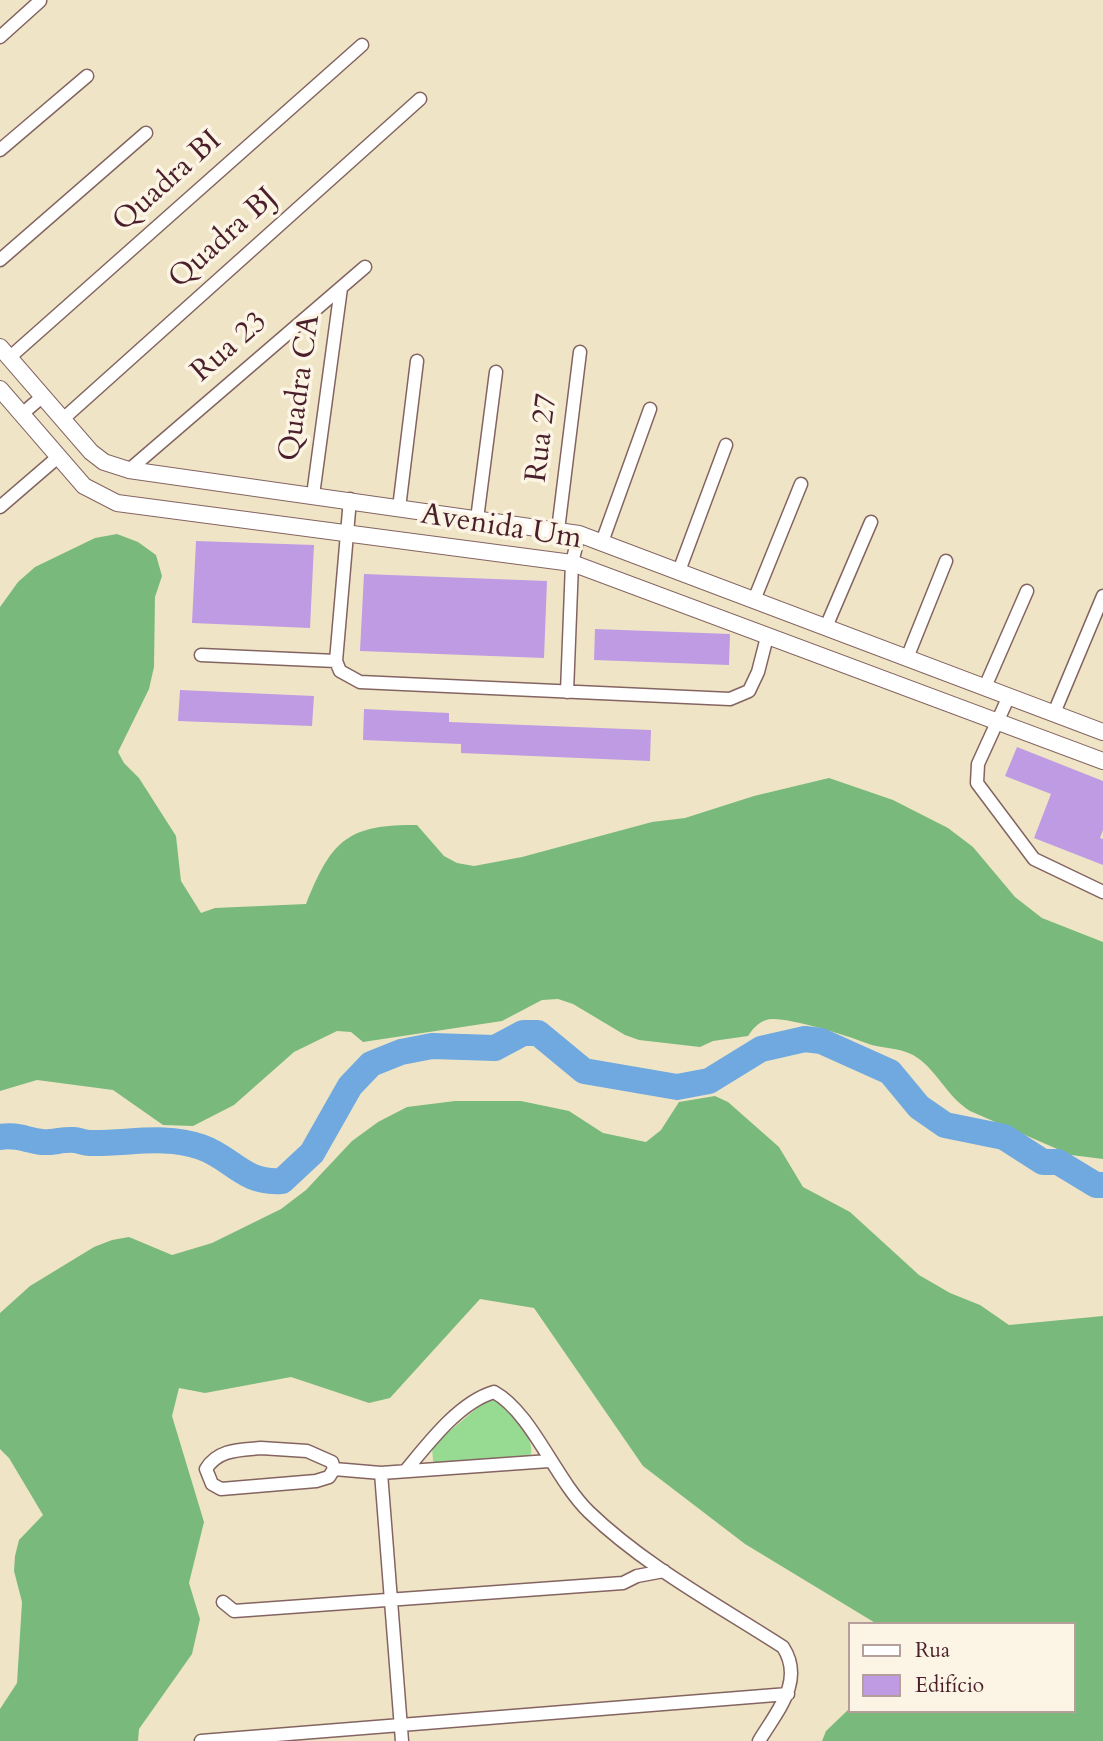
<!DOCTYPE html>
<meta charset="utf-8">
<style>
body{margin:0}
#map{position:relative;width:1103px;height:1741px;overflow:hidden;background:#efe5c6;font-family:Cardo,serif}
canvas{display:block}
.legend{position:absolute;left:848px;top:1622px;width:228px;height:91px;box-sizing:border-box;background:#fcf5e5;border:2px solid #b59f9b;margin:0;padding:9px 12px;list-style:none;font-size:21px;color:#4a1f2b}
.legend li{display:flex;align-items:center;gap:14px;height:35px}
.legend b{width:35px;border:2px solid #b59f9b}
</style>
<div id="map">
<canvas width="1103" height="1741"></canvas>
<ul class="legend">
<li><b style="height:9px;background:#fff"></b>Rua</li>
<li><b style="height:19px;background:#be9be3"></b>Edifício</li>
</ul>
</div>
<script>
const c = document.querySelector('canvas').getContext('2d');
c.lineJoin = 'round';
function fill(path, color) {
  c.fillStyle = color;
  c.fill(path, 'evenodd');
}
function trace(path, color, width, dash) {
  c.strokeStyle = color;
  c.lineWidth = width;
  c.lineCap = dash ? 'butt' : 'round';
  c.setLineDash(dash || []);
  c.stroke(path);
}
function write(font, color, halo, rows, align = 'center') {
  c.font = font + ' Cardo,serif';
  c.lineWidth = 7;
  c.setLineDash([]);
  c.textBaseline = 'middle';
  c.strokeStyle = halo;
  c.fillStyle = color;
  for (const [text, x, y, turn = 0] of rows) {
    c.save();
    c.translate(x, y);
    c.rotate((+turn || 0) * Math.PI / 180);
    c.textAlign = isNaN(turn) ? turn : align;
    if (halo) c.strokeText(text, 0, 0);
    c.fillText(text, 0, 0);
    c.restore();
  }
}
const green = new Path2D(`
 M489 1398C506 1400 535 1437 531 1454L526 1458 436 1464 433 1461 432 1446Z`);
const forest = new Path2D(`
 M117 534 138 542 156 555 162 576 155 597 154 667 149 689 118 752 124 763 139 778 176 836 181 881 201 913 215 908 306 904C331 842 346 824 417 825L444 856 457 863 474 866 522 857 652 822 685 818 754 796 829 778 893 800 948 828 973 847 1015 897 1042 918 1103 942V1159L1071 1155 970 1111C946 1096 937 1069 913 1055 898 1047 881 1049 866 1043 846 1035 794 1019 773 1019 761 1019 754 1027 748 1036L713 1041 700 1047 639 1040 625 1035 573 1004 558 999 542 1000 502 1021 363 1042 351 1032 337 1031 294 1052 234 1105 193 1126 163 1125 113 1090 37 1080 0 1091V607L18 582 35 567 95 538Z
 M715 1096 728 1102 779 1147 803 1187 850 1212 919 1275 950 1293 980 1305 1009 1325 1103 1316V1741H822L826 1731 849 1709 1073 1711V1624H877L745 1544 643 1466 534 1308 480 1299 390 1398 369 1403 291 1377 205 1393 179 1388 172 1416 204 1522 189 1583 200 1619 192 1654 139 1729 138 1741H0V1709L17 1683 22 1602 14 1571 15 1556 19 1540 43 1515 9 1458 0 1449V1313L30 1286 94 1247 112 1240 129 1237 172 1255 212 1243 281 1209 306 1190 352 1141 378 1122 407 1107 455 1101H521L569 1111 603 1133 646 1142 661 1130 679 1102Z`);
const river = new Path2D(`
 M0 1137C16 1134 26 1140 42 1142 52 1143 63 1139 74 1140 79 1140 84 1143 90 1143 127 1144 164 1134 201 1147 233 1158 243 1184 282 1181L312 1153 350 1086 371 1064 401 1052 432 1046 495 1048 523 1033H538L584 1071 677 1087 709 1081 761 1049 805 1039 821 1041 890 1072 919 1107 945 1125 1004 1137 1043 1162H1058L1096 1185H1103`);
const building = new Path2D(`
 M196 541 314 545 310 628 192 623Z
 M364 574 547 581 544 658 360 651Z
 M595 629 730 634 729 665 594 660Z
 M180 690 314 696 312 726 178 721Z
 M364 709 449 713V722L651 730 650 761 461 753V744L363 740Z
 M1017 747 1103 781V830L1100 838 1103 839V865L1034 838 1051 794 1005 776Z`);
const minor = new Path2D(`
 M0 37 40 1
 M0 150 87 76
 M0 260 146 133
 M9 358 362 45
 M22 414 43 396
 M63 419 420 99
 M129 470 365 267
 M313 495 341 288
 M350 499 336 661 340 671 360 682 730 699 749 691 758 672 767 637
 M0 507 58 457
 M399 508 417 361
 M477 519 496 372
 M558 530 580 352
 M602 542 650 409
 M679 571 726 445
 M754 600 801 484
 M826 627 871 522
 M201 655 336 661
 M907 658 946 561
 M985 687 1027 591
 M567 692 572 563 579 534
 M1009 696 978 764 977 783 1034 859 1103 892
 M1054 713 1103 596
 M261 1448 307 1451 332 1462 334 1469 329 1477 316 1481 221 1489 212 1484 206 1469C218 1449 240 1450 261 1448Z
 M334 1469 381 1473 549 1461
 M407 1469C430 1441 460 1402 494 1392 532 1413 555 1479 589 1512 645 1566 718 1605 783 1647 805 1681 777 1711 759 1741
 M381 1473 402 1741
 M223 1602 234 1611 623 1583 637 1576 664 1571
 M201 1741 788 1694`);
const tertiary = new Path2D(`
 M0 347 91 452 104 462 129 470 579 534 1103 732
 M0 389 84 486 117 503 572 563 1103 761`);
const streetNames = [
 ["Quadra BI",168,182,-42],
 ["Quadra BJ",224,239,-42],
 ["Rua 23",230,348,-41],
 ["Quadra CA",301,388,-82],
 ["Rua 27",543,438,-83],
 ["Avenida Um",501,528,9]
];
fill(green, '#97da92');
fill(forest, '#79ba7c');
trace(river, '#6fa9df', 26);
fill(building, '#be9be3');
trace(minor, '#846461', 15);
trace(tertiary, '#846461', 18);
trace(minor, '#fff', 12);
trace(tertiary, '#fff', 16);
write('30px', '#4a1f2b', '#fcf5e5', streetNames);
</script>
